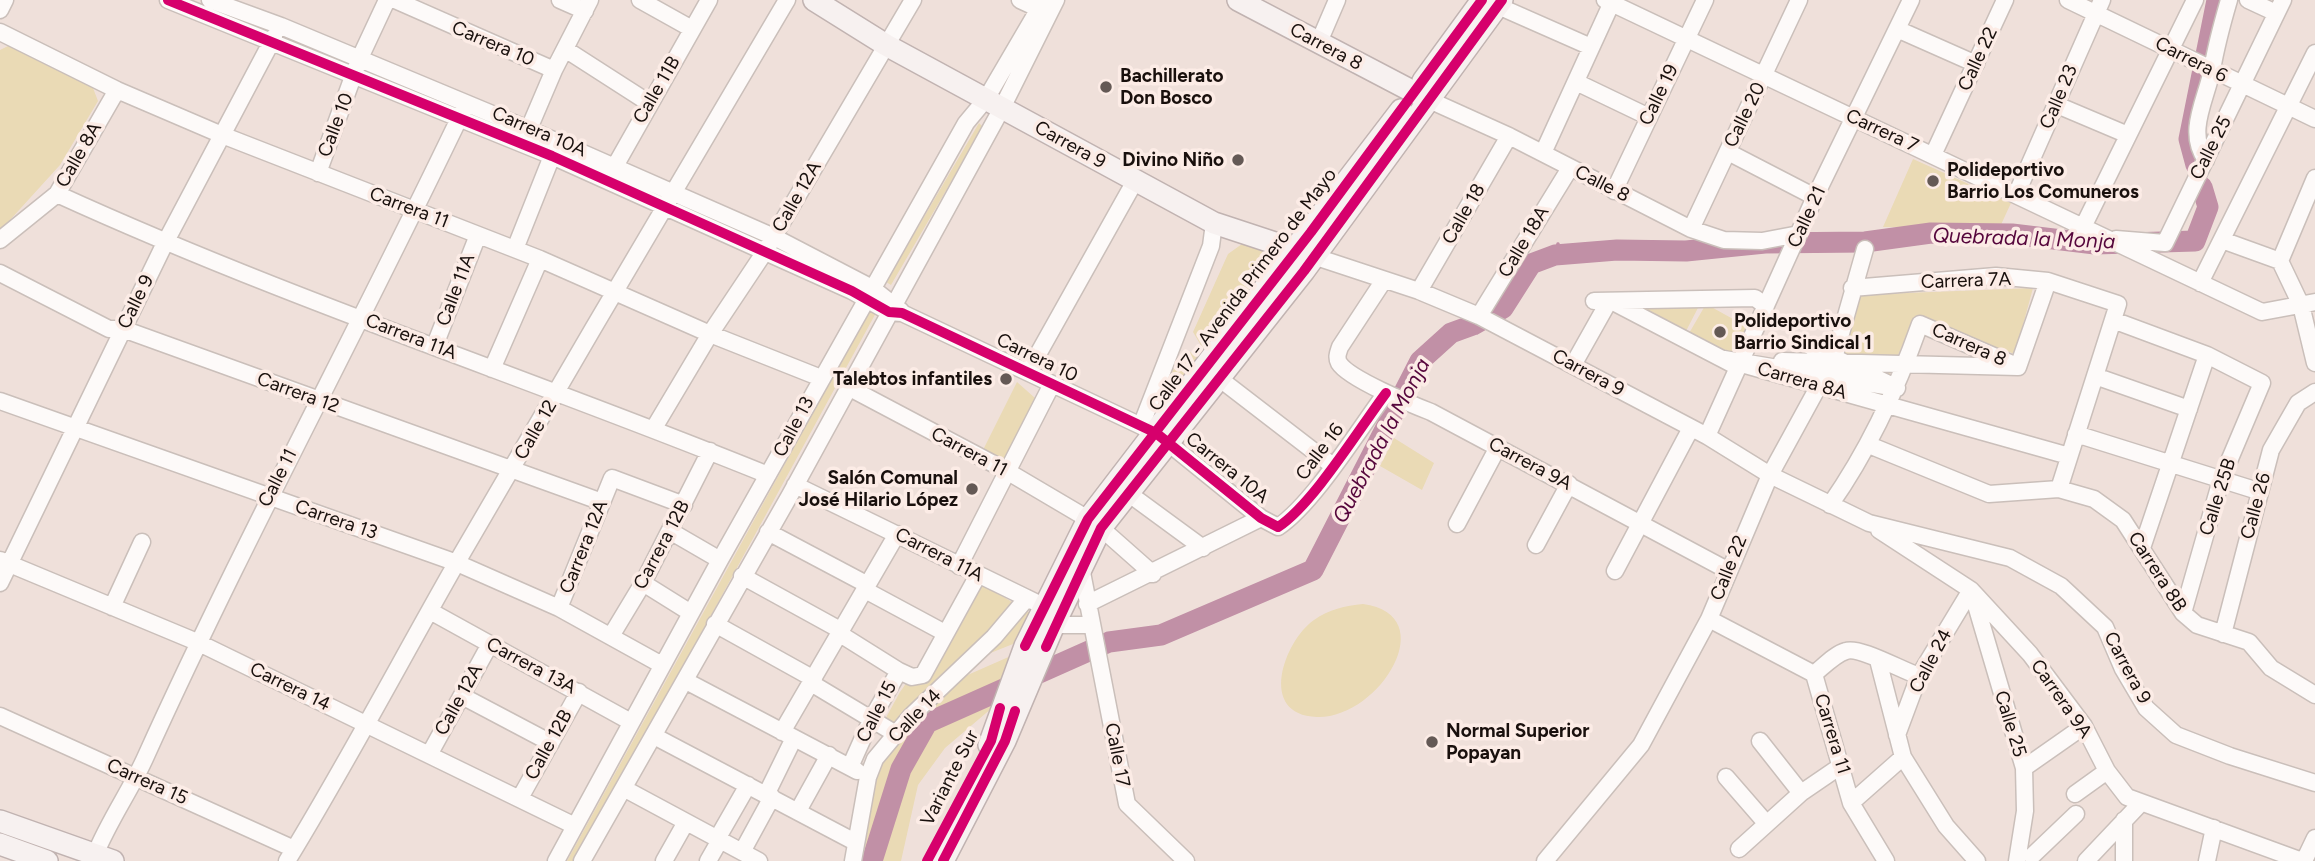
<!DOCTYPE html>
<meta charset="utf-8">
<style>
body{margin:0}
canvas{display:block;background:#efe0da}
</style>
<canvas width="2315" height="861"></canvas>
<script>
const c = document.querySelector('canvas').getContext('2d');
c.lineJoin = 'round';
function fill(path, color) {
  c.fillStyle = color;
  c.fill(path, 'evenodd');
}
function trace(path, color, width, dash) {
  c.strokeStyle = color;
  c.lineWidth = width;
  c.lineCap = dash ? 'butt' : 'round';
  c.setLineDash(dash || []);
  c.stroke(path);
}
function write(font, color, halo, rows, align = 'center') {
  c.font = font + ' Figtree,sans-serif';
  c.lineWidth = 7;
  c.setLineDash([]);
  c.textBaseline = 'middle';
  c.strokeStyle = halo;
  c.fillStyle = color;
  for (const [text, x, y, turn = 0] of rows) {
    c.save();
    c.translate(x, y);
    c.rotate((+turn || 0) * Math.PI / 180);
    c.textAlign = isNaN(turn) ? turn : align;
    if (halo) c.strokeText(text, 0, 0);
    c.fillText(text, 0, 0);
    c.restore();
  }
}
const green = new Path2D(`
 M10 45 93 88 98 101 60 165 0 231V50Z
 M979 123 983 127 891 285 886 282Z
 M1913 159 2011 203 1999 229 1883 227Z
 M1242 244 1269 253 1275 266 1205 352 1193 332 1228 254Z
 M2033 288 2015 354 1914 318 1889 376 1836 352 1856 295Z
 M1700 304 1685 333 1634 306Z
 M1706 304 1751 329 1735 360 1688 335Z
 M871 307 877 311 577 861H567Z
 M1188 351 1203 359 1165 402 1163 395C1169 381 1175 359 1188 351Z
 M1017 382 1035 398 1003 463 983 450Z
 M1394 438 1434 463 1422 490 1380 466Z
 M985 582 997 593 1032 614 1021 637 1013 644 968 662 896 727 883 723 900 692 971 591Z
 M1363 604C1444 615 1379 719 1317 717 1257 715 1284 641 1314 620 1329 609 1345 606 1363 604Z
 M1013 655 992 708 945 748 918 785 901 861H858L873 786 880 765 912 720 954 681Z`);
const stream = new Path2D(`
 M1555 255 1558 244`);
const river = new Path2D(`
 M2196 165 2189 139 2217 0
 M872 861 901 769 927 723 1109 642 1161 635 1313 570 1420 361 1451 333 1473 325 1503 308 1531 264 1555 255 1617 250 1686 251 1765 243 1865 242 1931 233 2012 234 2095 244 2195 241 2208 207 2202 187`);
const minor = new Path2D(`
 M168 0 552 156 852 291 889 312 902 313 1156 433 1261 518 1278 527C1313 504 1359 429 1386 393
 M210 0 281 26 528 129 774 237 872 288 901 311
 M395 0 554 70
 M560 0 585 11
 M640 0 692 29
 M1020 0 1046 12
 M1605 0 2262 312 2315 302
 M2068 0 2315 119
 M2248 0 2276 13
 M1498 6 1591 47
 M0 10 5 0
 M1897 29 1976 64
 M0 32 117 90 222 135 540 259 710 334 821 378
 M1319 42 1337 0
 M565 49 649 103
 M1576 82 1649 117
 M1427 99 1509 136 1691 229 1724 240 1762 241 1799 234
 M2057 105 2128 135
 M525 138 554 70 590 0
 M1728 152 1815 197
 M1543 153 1613 0
 M1933 155 2005 0
 M2206 160C2186 132 2206 100 2212 70 2216 46 2222 24 2229 0
 M318 173 359 60 387 0
 M610 175 709 0
 M1614 191 1705 0
 M57 194C289 300 532 379 768 475
 M2016 195 2102 0
 M2083 227 2195 0
 M1691 229 1799 0
 M2116 239 2165 243 2283 0
 M0 240 57 194 117 90
 M2222 240 2280 261 2301 305 2315 363
 M515 249 552 156
 M1313 256 1419 291 1479 316 1707 436 1770 475 1869 523 2010 558 2061 586 2105 627 2123 669 2146 708 2176 735 2230 756 2315 783
 M2280 261 2315 178
 M0 273 109 329H123L602 502
 M1384 280 1340 347C1338 353 1336 357 1339 363 1349 379 1413 405 1431 412L1727 570
 M2200 283 2315 53
 M1852 288 1996 276 2048 281 2118 304 2059 489
 M1419 291 1509 136
 M1594 301 1755 298 1766 306
 M1615 303 1732 364
 M1479 316 1570 168
 M2113 320 2207 355 2262 383 2221 480 2183 613
 M1802 342 1897 388 1724 359 2069 456
 M435 345 478 235
 M1782 361 2018 367 2048 281
 M1573 365 1609 301
 M492 369 540 259
 M1028 372 1135 181
 M2095 376 2189 409
 M1220 379 1333 466
 M848 387 1005 470 1088 519
 M0 401 457 563 559 608 662 665
 M1141 426 1211 246 1214 223
 M654 428 710 334 764 253 913 0
 M2076 434 2258 491
 M1707 436 1815 197 1911 0
 M1869 445 1989 494 2059 489 2094 499 2123 520 2183 613 2197 625 2249 642 2271 668 2315 695
 M795 485 1035 602
 M1128 493 1203 548
 M1830 505C1870 448 1897 389 1920 324L2010 363
 M1457 524 1498 447
 M1101 528 1153 574
 M1879 530 1971 590 2030 654 2084 726 2107 771 2127 797 2302 861
 M670 531 720 560
 M768 532 868 585
 M1536 545 1569 484
 M2142 548 2207 355
 M0 560 197 642 575 826
 M959 566 1051 386
 M1081 567 1127 804 1186 861
 M1615 571 1691 428
 M742 576 842 631
 M0 583 165 243 274 37
 M643 583 691 613
 M865 590 945 633
 M1973 595 2024 768 2025 811 2017 861
 M1087 604 1261 518
 M112 607 142 542
 M559 608 612 478 684 505
 M430 611 631 722
 M1709 619 1814 674 1851 803 1886 861
 M715 624 814 679
 M1054 625H1091
 M840 634 899 671
 M2223 634 2271 450 2298 403 2315 392
 M611 636 643 583 710 451
 M1878 660 1903 757 1946 826 1977 861
 M1814 674C1823 667 1835 654 1846 651 1859 646 1901 670 1919 676
 M686 681 857 771
 M811 683 896 734
 M462 696 551 743
 M0 716 294 849
 M782 732 897 534
 M1897 735 1919 676 1971 590
 M654 736 855 842
 M1760 741 1801 793
 M429 755 490 644
 M850 767 871 720 899 671 912 677 923 675 978 575
 M2024 768 2084 726
 M1726 777 1766 823
 M625 789 759 861
 M2075 794 2107 771
 M766 795 794 738
 M520 798 579 692
 M1851 803 1903 757
 M798 811 829 755
 M717 839 748 785
 M1739 849 1801 793 1842 765
 M742 852 772 797
 M95 855C109 820 131 790 146 756 246 535 362 323 466 104
 M2032 856 2076 814
 M287 861C347 763 400 662 457 562 566 374 676 187 787 0
 M556 861 720 560 966 123 986 99 1044 0
 M582 861 790 495 1002 108 1056 0
 M664 861 686 822
 M708 861 720 840
 M853 861 868 777 875 759 910 717 994 637 1027 598
 M1545 861 1641 745 1709 619 1770 475 1834 358 1865 249
 M2086 861 2140 804
 M2124 861V820
 M2207 861 2214 828
 M2304 861 2315 838`);
const major = new Path2D(`
 M814 0 886 45 1214 223 1305 253
 M1238 0 1427 99
 M1423 81 1482 0
 M989 745 1025 646 1088 519 1401 110
 M0 821 113 861
 M0 844 47 861
 M943 861 1005 741 1054 625 1101 528 1304 271 1502 0`);
const cycleway = new Path2D(`
 M168 0 552 156 852 291 889 312 902 313 1156 433 1261 518 1278 527C1313 504 1359 429 1386 393
 M1025 646 1088 519 1311 232 1482 0
 M1046 647 1101 528 1304 271 1502 0
 M927 861 991 741 1000 708
 M943 861 1005 741 1015 711`);
const markers = [
 [1106,87,7,"#645955"],
 [1238,160,7,"#645955"],
 [1933,181,7,"#645955"],
 [1720,332,7,"#645955"],
 [1006,379,7,"#645955"],
 [972,489,7,"#645955"],
 [1432,742,7,"#645955"]
];
const streetNames = [
 ["Carrera 10",493,44,23],
 ["Carrera 8",1326,47,28],
 ["Calle 22",1978,59,-65],
 ["Carrera 6",2191,60,27],
 ["Calle 11B",657,90,-60],
 ["Calle 19",1659,95,-64],
 ["Calle 23",2059,97,-67],
 ["Calle 20",1745,115,-64],
 ["Calle 10",336,125,-69],
 ["Carrera 7",1882,131,25],
 ["Carrera 10A",539,132,23],
 ["Carrera 9",1070,145,29],
 ["Calle 25",2211,148,-63],
 ["Calle 8A",79,155,-60],
 ["Calle 8",1602,184,27],
 ["Calle 12A",797,197,-60],
 ["Carrera 11",409,208,21],
 ["Calle 18",1464,214,-60],
 ["Calle 21",1807,217,-65],
 ["Calle 18A",1524,242,-59],
 ["Carrera 7A",1966,281,-2],
 ["Calle 11A",456,290,-69],
 ["Calle 17 - Avenida Primero de Mayo",1243,290,-53],
 ["Calle 9",136,302,-64],
 ["Carrera 11A",411,337,21],
 ["Carrera 8",1969,345,24],
 ["Carrera 10",1037,358,26],
 ["Carrera 9",1588,373,28],
 ["Carrera 8A",1802,381,16],
 ["Carrera 12",298,393,20],
 ["Calle 13",794,427,-62],
 ["Calle 12",536,430,-60],
 ["Carrera 11",969,452,28],
 ["Calle 16",1320,452,-53],
 ["Carrera 9A",1530,464,28],
 ["Carrera 10A",1227,468,39],
 ["Calle 11",278,478,-63],
 ["Calle 25B",2218,497,-72],
 ["Calle 26",2256,506,-75],
 ["Carrera 13",336,520,19],
 ["Carrera 12B",662,545,-62],
 ["Carrera 12A",584,547,-68],
 ["Carrera 11A",939,555,27],
 ["Calle 22",1729,568,-68],
 ["Carrera 8B",2157,572,57],
 ["Calle 24",1931,661,-62],
 ["Carrera 13A",531,666,28],
 ["Carrera 9",2127,668,62],
 ["Carrera 14",290,687,26],
 ["Carrera 9A",2061,699,55],
 ["Calle 12A",459,700,-61],
 ["Calle 15",877,712,-63],
 ["Calle 14",915,716,-46],
 ["Calle 25",2010,724,73],
 ["Carrera 11",1832,734,73],
 ["Calle 12B",549,745,-61],
 ["Calle 17",1117,755,79],
 ["Variante Sur",950,778,-63],
 ["Carrera 15",147,782,24]
];
const poiNames = [
 ["Bachillerato",1120,76],
 ["Don Bosco",1120,98],
 ["Divino Niño",1224,160,"right"],
 ["Polideportivo",1947,170],
 ["Barrio Los Comuneros",1947,192],
 ["Polideportivo",1734,321],
 ["Barrio Sindical 1",1734,343],
 ["Talebtos infantiles",992,379,"right"],
 ["Salón Comunal",958,478,"right"],
 ["José Hilario López",958,500,"right"],
 ["Normal Superior",1446,731],
 ["Popayan",1446,753]
];
const waterNames = [
 ["Quebrada la Monja",2024,239,2],
 ["Quebrada la Monja",1382,441,-62]
];
fill(green, '#eadab5');
trace(stream, '#c190a6', 3.5);
trace(river, '#c190a6', 21);
trace(minor, '#cabfba', 19);
trace(major, '#c1b3b1', 24);
trace(minor, '#fdfaf9', 16);
trace(major, '#f7f1f0', 21);
trace(cycleway, '#d6006c', 10);
for (const [x, y, r, color] of markers) {
  const dot = new Path2D();
  dot.arc(x, y, r, 0, 2 * Math.PI);
  c.fillStyle = color;
  c.fill(dot);
  trace(dot, '#fcece6', 2.5);
}
write('19px', '#19100d', '#fcece6', streetNames);
write('bold 19px', '#19100d', '#fcece6', poiNames, 'left');
write('italic 21px', '#56063c', '#fcece6', waterNames);
</script>
